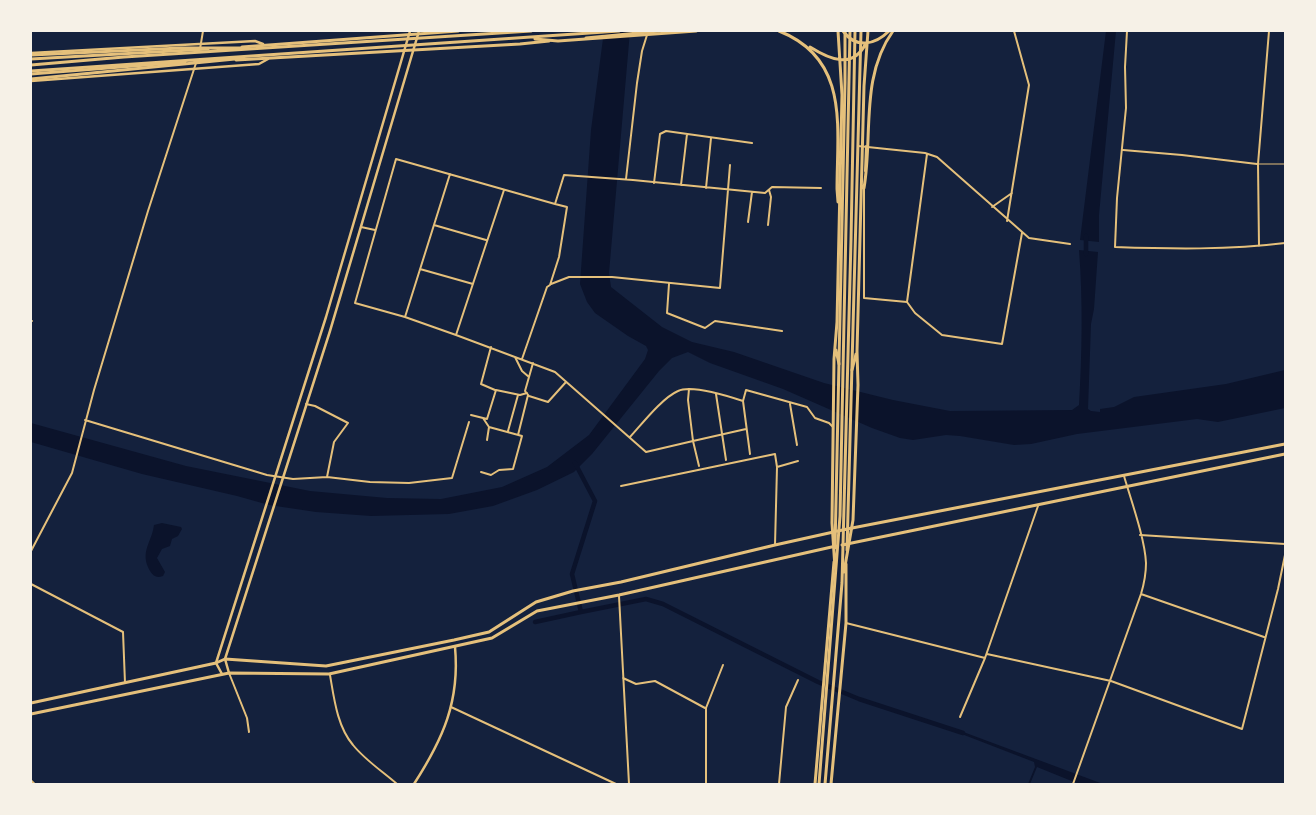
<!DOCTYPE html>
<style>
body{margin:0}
#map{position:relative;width:1316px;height:815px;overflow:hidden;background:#14213d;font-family:Lato,sans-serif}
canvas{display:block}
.frame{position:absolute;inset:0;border:32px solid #f6f1e7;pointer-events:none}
</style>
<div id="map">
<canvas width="1316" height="815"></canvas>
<div class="frame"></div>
</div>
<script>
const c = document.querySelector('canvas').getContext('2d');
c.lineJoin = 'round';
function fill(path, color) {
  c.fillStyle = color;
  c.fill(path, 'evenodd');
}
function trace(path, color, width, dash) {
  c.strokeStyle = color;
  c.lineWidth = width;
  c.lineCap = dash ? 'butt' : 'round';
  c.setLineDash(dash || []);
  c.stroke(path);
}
const water = new Path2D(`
 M604 31H630L609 273 611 287 662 327 692 342 734 352 824 383 893 400 950 411 1072 410 1079 405C1082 353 1083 302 1079 250L1098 252 1094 309 1091 324 1088 409 1091 411 1100 412V409L1114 407 1134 397 1226 384 1285 370V408L1218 422 1197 419 1077 434 1031 444 1014 445 960 436 946 435 913 440 900 438 872 428 783 389 710 363 688 352 672 358 659 371 592 454 574 472 537 490 493 506 449 514 371 516 316 512 269 505 237 496 142 474 31 442V423L186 466 310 491 387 498 441 499 502 487 547 467 589 435 645 359 648 350 646 346 628 336 595 313 587 302 580 284 591 130Z
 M1106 31H1116L1099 215V242L1080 240Z
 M162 523 181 527 182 529 178 536 172 539 170 546 162 549 157 558 165 572 163 576C157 578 154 577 150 571 139 552 152 542 154 525Z
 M958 730 1103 784H1079L1037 767 1030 784H1028L1035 767 1034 762 959 733Z`);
const canal = new Path2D(`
 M1086 254V236
 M575 463 595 501 572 574 581 612 646 599 663 604 818 682 859 699 963 733
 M535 622 581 612`);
const service = new Path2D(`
 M1259 164H1285`);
const minor = new Path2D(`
 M1127 31 1125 67 1126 108 1117 198 1115 247C1171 249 1229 250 1285 243
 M200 49 203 31
 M858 146 925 153 937 157 1029 238 1070 244
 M1123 150 1182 155 1257 164
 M865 171 866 146
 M626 179 637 83 642 51 647 35
 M654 183 660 134 666 131 752 143
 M681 185 687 134
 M706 188 711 138
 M864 188V298L907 302
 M555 204 396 159 355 303 405 317 456 335 555 372 646 452 693 441 688 400 689 389
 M992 207 1012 193
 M1007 221 1029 85 1014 31
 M748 222 752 192
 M434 225 486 240
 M768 225 771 197 769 190
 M361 227 375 230
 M1259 246 1258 164 1269 31
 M420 269 473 284
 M551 284 569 277H612L720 288 730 165
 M669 284 667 313 705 328 715 321 782 331
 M907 302 915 313 942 335 1002 344 1022 233
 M907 302 927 154
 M405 317 450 174
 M31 321H32
 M456 335 504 190
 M491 347 481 384 495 390
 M515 357 522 371 529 377
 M522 359 547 287 550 285 559 257 567 207 555 204 564 175 633 180 765 193 772 187 821 188
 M533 363 525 391 529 396 548 402 566 382
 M716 394 726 460
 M743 401 750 454
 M306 404 315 406 348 423 334 442 327 477
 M790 404 797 445
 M471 415 487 419 496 390 520 395 527 393
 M85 420 267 475 293 479 327 477 370 482 409 483 452 478 469 422
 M508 431 518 395
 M518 435 528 395
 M630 437C642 424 662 398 678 391 692 384 728 396 743 401L746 390 807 407 815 418 829 423 833 427
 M487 440 489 427
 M699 466 693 441 746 429
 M481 472 491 475 499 470 513 469 522 436 489 427 483 418
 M621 486 775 454 777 467
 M1140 535 1285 544
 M775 545 777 467 798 461
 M31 551 72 473 94 390 148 211 196 63
 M31 584 123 632 125 683
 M1141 594 1264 637
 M619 596 629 784
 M846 623 985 658
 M987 654 1111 681 1242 729 1278 589 1285 555
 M229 673 247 718 249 732
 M330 675C334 698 337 726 353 745 365 760 382 771 397 784
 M623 678 636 684 655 681 705 708
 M451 707 616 784
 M960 717 985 658 1038 506
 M706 784V708L723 665
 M779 784 786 707 798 680
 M1073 784 1141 594C1144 584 1146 573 1146 563 1145 539 1131 500 1124 476`);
const tertiary = new Path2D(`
 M414 784C443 739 460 701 455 647`);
const secondary = new Path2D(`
 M31 53 255 41 263 44
 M31 81 259 64 268 59
 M229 673 225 659 330 331 419 31
 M222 674 216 663 326 317 410 31`);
const primary = new Path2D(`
 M586 38 659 31
 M242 47 458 31
 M31 59 208 49
 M236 60 520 44 549 41
 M31 74 185 62
 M842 545 1285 454
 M835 548 845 82V32
 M847 550 861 31
 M31 703 216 663 225 659 326 666 454 640 489 632 536 602 573 591 621 582 775 545 847 529 1285 444
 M31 714 229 673 329 674 492 638 537 611 619 595 836 546
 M31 781 34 784
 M815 784 834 562
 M831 784 846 623V564`);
const trunk = new Path2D(`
 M779 31C850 59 837 127 837 189L838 202
 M843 31C856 49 875 45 889 31
 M535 39 558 41 696 31
 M810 47C829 59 853 70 866 43
 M31 55 181 48H247
 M31 65 124 57 531 31
 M31 71 619 31
 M31 79 245 58
 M864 188C873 135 860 77 893 31
 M836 350 839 364
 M852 370 856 354
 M835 568 832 523 834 359 837 322 842 95 838 31
 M844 572 853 520 858 385 857 351 864 86 868 31
 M819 784 840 516 850 31
 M825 784 842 583 851 240 855 31`);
fill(water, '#0b132b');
trace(canal, '#0b132b', 4.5);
trace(service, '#e5c07b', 1);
trace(minor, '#e5c07b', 2);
trace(tertiary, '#e5c07b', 2.5);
trace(secondary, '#e5c07b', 2.5);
trace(primary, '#e5c07b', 3);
trace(trunk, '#e5c07b', 3);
</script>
